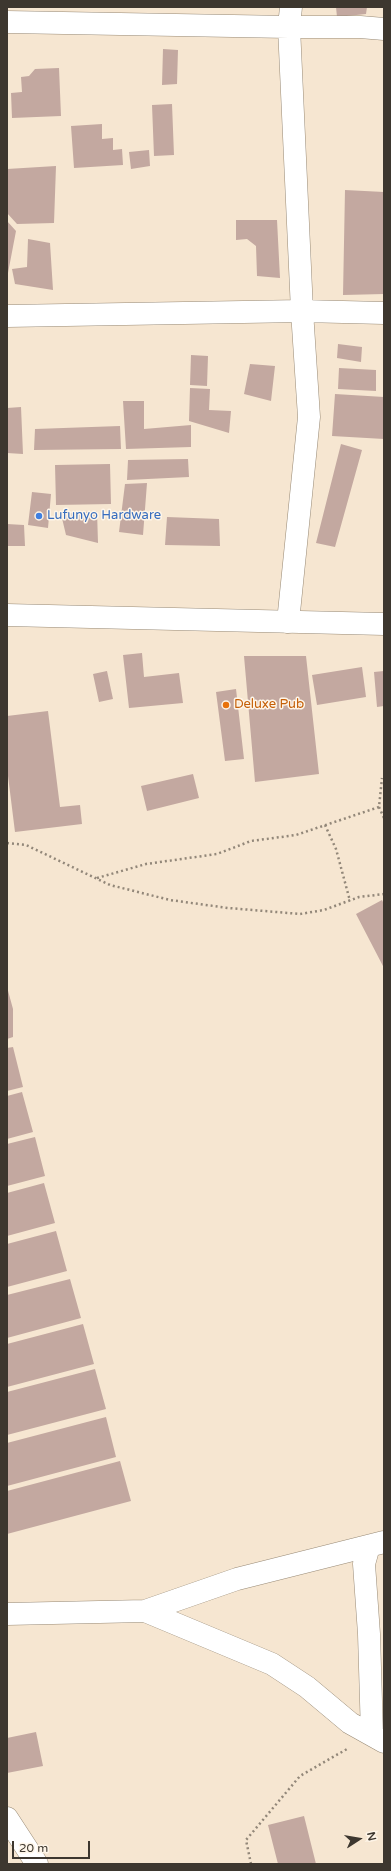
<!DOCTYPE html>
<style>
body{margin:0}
#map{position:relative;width:391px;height:1871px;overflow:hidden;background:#f6e6d1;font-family:"Varela Round",sans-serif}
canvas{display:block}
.frame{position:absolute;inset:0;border:8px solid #3d372f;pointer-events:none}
.north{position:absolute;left:339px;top:1819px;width:40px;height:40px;-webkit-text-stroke:3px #fef5e8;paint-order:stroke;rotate:78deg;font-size:11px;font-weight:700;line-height:16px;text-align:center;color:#3d372f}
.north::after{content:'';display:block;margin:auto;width:14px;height:18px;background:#3d372f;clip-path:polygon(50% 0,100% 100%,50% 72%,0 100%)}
.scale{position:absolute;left:12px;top:1841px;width:78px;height:18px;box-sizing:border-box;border:2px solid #3d372f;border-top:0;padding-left:5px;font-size:12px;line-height:14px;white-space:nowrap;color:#3d372f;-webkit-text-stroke:3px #fef5e8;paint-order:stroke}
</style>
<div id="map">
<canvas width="391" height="1871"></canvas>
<div class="frame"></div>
<div class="north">N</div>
<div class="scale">20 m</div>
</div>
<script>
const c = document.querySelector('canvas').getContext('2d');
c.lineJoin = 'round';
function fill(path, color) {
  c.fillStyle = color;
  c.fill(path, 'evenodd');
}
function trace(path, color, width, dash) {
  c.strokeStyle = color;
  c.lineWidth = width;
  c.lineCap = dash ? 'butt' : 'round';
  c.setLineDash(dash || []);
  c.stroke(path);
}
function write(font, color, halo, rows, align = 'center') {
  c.font = font + ' "Varela Round",sans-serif';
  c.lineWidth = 3;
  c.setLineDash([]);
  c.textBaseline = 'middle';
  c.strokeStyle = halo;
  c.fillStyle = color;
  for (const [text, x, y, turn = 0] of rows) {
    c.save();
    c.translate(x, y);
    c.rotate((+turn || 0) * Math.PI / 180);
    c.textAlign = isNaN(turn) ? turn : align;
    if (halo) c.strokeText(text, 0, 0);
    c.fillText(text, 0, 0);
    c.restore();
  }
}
const building = new Path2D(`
 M336 7H367L366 14 337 17Z
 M163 49 178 50 177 84 162 85Z
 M59 68 61 116 12 118 11 93 22 92 21 77 29 76 35 69Z
 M172 104 174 155 154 156 152 105Z
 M102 124V139L113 138V150L122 149 123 165 74 168 71 126Z
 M149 150 150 166 131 169 129 152Z
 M56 166 54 223 17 224 7 213V169Z
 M345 190 384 192V294L343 295Z
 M236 220H277L280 278 257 276 256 246 247 239 236 240Z
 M7 221 16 231 8 273H7Z
 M28 239 50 243 53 290 15 284 12 269 27 267Z
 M338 344 362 347 361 362 337 358Z
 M191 355 208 356 207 386 190 385Z
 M250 364 275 366 271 401 244 394Z
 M339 368 376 370V391L338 389Z
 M190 388 210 389 209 410 231 411 229 433 189 421Z
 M335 394 384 397V439L332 436Z
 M123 401H144V429L191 425V447L126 449Z
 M21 407 23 454 7 453V408Z
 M120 426 121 449 34 450 35 429Z
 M341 444 362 450 335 547 316 543Z
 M188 459 189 477 127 480 128 460Z
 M110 464 111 504 56 505 55 465Z
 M147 483 143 535 119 532 125 484Z
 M32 492 51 494 48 528 28 525Z
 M97 511 98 543 66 535 61 514Z
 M167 517 219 519 220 546 165 545Z
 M7 524 24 525 25 546H7Z
 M142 653 144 677 179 673 183 703 129 708 123 655Z
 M244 656H306L319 774 255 782Z
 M362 667 366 697 317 705 312 675Z
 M107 671 113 699 99 702 93 674Z
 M384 671V706L377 707 374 672Z
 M236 689 244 759 225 761 216 692Z
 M48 711 60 807 80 805 82 824 15 832 7 768V716Z
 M193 774 199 798 147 811 141 786Z
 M382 900 384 904V968L356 914Z
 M7 987 13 1009V1037L7 1039Z
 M13 1047 23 1087 7 1091V1048Z
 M22 1092 33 1132 7 1139V1096Z
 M35 1137 45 1176 7 1186V1144Z
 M44 1183 55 1223 7 1236V1193Z
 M56 1231 67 1271 7 1287V1244Z
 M70 1279 81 1318 7 1338V1295Z
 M83 1324 94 1364 7 1387V1344Z
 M95 1369 106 1409 7 1435V1392Z
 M106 1417 116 1457 7 1486V1443Z
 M120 1461 131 1501 7 1534V1491Z
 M36 1732 43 1766 7 1773V1738Z
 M304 1816 316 1864H278L268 1825Z`);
const path = new Path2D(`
 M379 807 384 818
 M325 825 336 849 350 901
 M7 843 26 845 110 885 170 900 228 908 300 914 324 910 359 897 384 894
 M97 878 146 864 217 854 251 841 296 835 379 807 382 778
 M251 1864 246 1840 300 1776 347 1749`);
const street = new Path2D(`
 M7 22 289 27H360L384 29
 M7 316 302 311 384 313
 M288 622 309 417 302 311 289 27 291 7
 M369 1546 364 1564 369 1634 372 1735
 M145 1611 272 1664 307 1687 350 1723 384 1742
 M7 1614 145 1611 237 1579 384 1542
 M7 1818 37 1864`);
const secondary = new Path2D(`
 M7 615 384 624`);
const markers = [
 [39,516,4,"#3f7fe0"],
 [226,705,4,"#e8710a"]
];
const shopNames = [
 ["Lufunyo Hardware",47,516]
];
const foodNames = [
 ["Deluxe Pub",234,705]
];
fill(building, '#c3a8a0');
trace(street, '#988a76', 23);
trace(secondary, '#988a76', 23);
trace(path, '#928779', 2.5, [2, 3]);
trace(street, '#fff', 22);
trace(secondary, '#fff', 22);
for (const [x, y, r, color] of markers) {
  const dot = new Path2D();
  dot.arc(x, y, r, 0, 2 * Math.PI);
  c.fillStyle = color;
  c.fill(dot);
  trace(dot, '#fef5e8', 1.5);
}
write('13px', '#366cbe', '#fef5e8', shopNames, 'left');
write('13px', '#c56008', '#fef5e8', foodNames, 'left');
</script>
